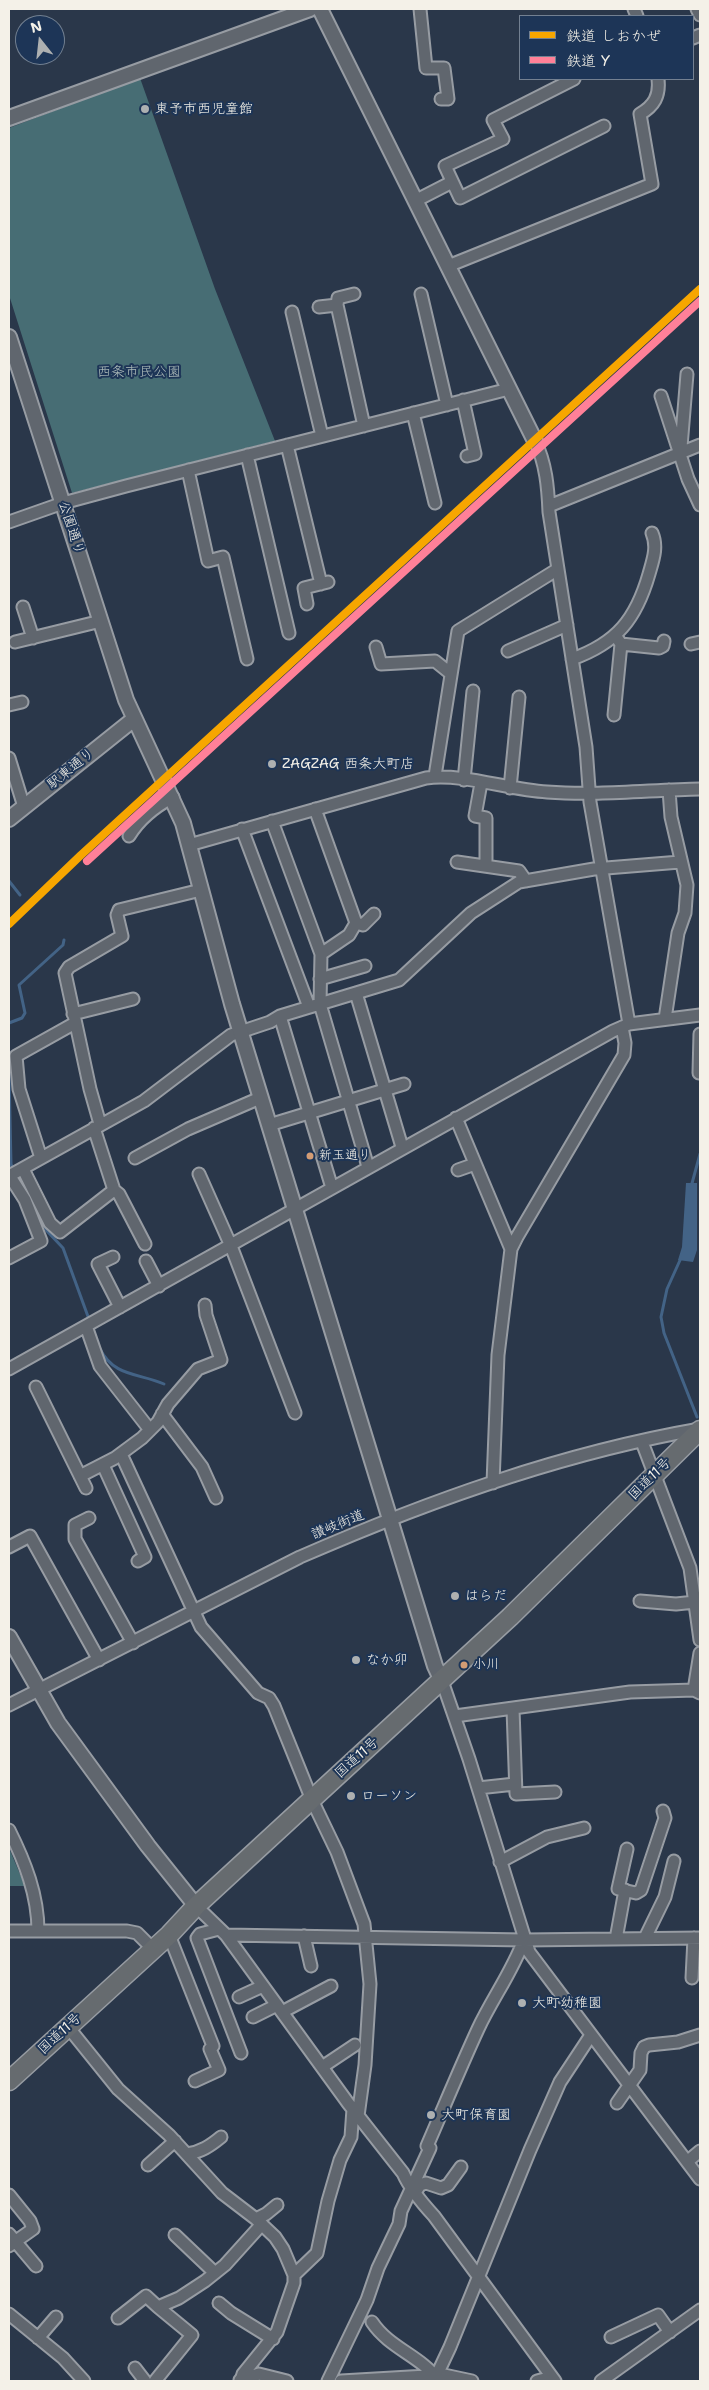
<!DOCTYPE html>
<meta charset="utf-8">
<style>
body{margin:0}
#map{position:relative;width:709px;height:2390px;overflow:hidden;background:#2a374a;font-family:"Shantell Sans","Klee One",sans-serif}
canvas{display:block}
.frame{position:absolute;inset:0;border:10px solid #f4f1e8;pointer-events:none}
.legend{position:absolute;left:519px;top:15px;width:175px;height:65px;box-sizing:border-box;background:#1d3557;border:1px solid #738091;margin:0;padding:6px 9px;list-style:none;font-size:15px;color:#f4f1e8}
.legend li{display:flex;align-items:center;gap:10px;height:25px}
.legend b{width:25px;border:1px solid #738091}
.north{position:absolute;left:15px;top:15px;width:50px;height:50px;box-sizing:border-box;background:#1d3557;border:1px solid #738091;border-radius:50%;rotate:344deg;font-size:14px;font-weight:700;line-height:20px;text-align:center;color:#f4f1e8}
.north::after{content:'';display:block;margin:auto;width:18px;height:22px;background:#adb0b1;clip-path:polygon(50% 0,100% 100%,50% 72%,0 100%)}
</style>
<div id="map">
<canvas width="709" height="2390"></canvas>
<div class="frame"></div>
<ul class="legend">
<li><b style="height:6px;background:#f7a600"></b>鉄道 しおかぜ</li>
<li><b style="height:6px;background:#ff8098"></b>鉄道 Y</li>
</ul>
<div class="north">N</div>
</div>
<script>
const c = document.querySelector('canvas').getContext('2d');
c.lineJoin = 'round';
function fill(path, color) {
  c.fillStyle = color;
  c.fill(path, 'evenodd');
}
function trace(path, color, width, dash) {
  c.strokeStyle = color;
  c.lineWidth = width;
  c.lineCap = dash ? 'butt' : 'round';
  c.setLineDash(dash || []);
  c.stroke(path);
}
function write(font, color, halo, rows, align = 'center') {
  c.font = font + ' "Shantell Sans","Klee One",sans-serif';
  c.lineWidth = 4;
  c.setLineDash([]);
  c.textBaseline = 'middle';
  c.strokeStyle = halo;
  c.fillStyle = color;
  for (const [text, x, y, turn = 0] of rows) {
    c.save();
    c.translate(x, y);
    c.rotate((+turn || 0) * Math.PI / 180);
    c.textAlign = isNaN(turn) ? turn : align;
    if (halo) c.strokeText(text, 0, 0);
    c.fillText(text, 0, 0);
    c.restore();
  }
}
const green = new Path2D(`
 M140 78 215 289 275 441 72 493 9 295V128Z
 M9 1848 25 1886H9Z`);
const water = new Path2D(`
 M686 1183H697V1250L693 1262 678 1260 682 1247Z`);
const stream = new Path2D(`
 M9 881 20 895
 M9 1023 22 1018 25 1013 19 985 63 945 64 940
 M9 1073 11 1164 14 1172
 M20 1181 32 1199 47 1231 63 1248 90 1322
 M691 1187 700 1154
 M681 1258 667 1289 661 1317 664 1333 697 1417
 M100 1349C114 1377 139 1373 164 1384`);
const minor = new Path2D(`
 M420 9 426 68H444L448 99H441
 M634 9 637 16
 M697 9 700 15
 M693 38 700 35
 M574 79 493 120 503 139 445 166 460 198 604 126
 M415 201 452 182
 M448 266 652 184 640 114C654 106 660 96 658 79
 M354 294 338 298 337 305 364 426
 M421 294 447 405
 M319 307 337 305
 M292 312 322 436
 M661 396 688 479 700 505
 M463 400 475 454 467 456
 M413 413 435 503
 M535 441C546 463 548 488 549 512L586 747 590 802 629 1024
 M287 445 321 584
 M681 447 687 374
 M247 455 289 633
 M188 470 208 561 223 557 247 659
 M549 506 700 445
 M9 522 63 503 126 486 509 389
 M307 604 304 588 328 582
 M23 607 33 638
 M15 642 101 621
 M621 644 659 648 663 646 664 641
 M691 644 700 642
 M376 647 381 664 435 661 450 673
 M508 651 567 625
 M572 659C617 643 636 619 649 574 653 560 658 547 652 533
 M9 705 22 702
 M614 715 621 644 615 635
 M9 758 24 807
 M435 776 458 631 558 569
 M464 780 473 691
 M481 783 475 816 486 818V866
 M510 788 519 697
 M315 809 356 923
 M272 821 321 954 320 1004 368 1167
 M242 829 309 1007
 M129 836C140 818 154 807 173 797
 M189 845 426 778C464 773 508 790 547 792 598 796 649 790 700 789
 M457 862 519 871 526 881
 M321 954 349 935 356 923 363 925 374 914
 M320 979 365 966
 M356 993 402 1147
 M73 1014 133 999
 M280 1016 332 1188
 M665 1019 678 933 685 913 687 885 671 817 669 790
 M699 1073 700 1034
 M456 1118 511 1249
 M100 1124 90 1089 65 973 69 967 122 936 117 915 119 910 201 890
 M269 1125 404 1084
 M41 1158 19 1089 16 1056 75 1023
 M135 1158 188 1129 260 1098
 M23 1169 50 1223 60 1232 114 1190 94 1128
 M458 1170 475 1164
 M199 1174 231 1246 295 1413
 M9 1175 25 1200 41 1241 9 1258
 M9 1176 144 1101 231 1035 270 1022 280 1016 399 980 471 913 519 882 594 869 680 862
 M114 1190 119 1194 145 1244
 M113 1257 98 1264 120 1307
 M146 1261 159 1286
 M86 1326 100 1366 150 1430
 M9 1369 613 1031 629 1024 700 1015
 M36 1387 86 1488
 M162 1414 202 1467 216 1498
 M642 1442 690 1568 700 1640
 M121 1454 201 1627 258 1693 269 1698 274 1706 312 1800 337 1852 364 1924 370 1984 365 2065 358 2116
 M103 1465 145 1557 138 1561
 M80 1476 115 1458 142 1438 158 1422 168 1404 198 1369 221 1360 206 1315 205 1305
 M493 1483 498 1355 511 1249 517 1237 624 1055 625 1043 622 1027
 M89 1518 75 1525V1539L133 1643
 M9 1547 30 1536 99 1660
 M640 1601 676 1604 695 1602
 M442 1681 469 1759 529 1952 700 2179
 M694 1690 700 1653
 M9 1705 300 1557C428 1501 562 1453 700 1429
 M513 1709 516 1794 555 1792
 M455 1716 630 1692 694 1690 700 1693
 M478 1788 515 1784
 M9 1830C25 1862 38 1895 38 1931
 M627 1849 618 1889 636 1893 641 1890 665 1818 663 1811
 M500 1862 547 1837 584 1828
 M196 1906 226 1935 348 2103 403 2173C410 2189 422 2203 434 2216L552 2377
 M219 1929 200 1934 197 1938 241 2053
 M9 1931H127L137 1933 153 1949
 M169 1935 213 2046 210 2049 219 2070 195 2081
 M226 1935 524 1940 700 1938
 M304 1936 311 1966
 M645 1938 665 1897 674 1861
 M616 1939 625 1890
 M692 1978 694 1938
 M239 1997 263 1986
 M282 2012 331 1986
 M253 2017 277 2005
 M68 2027 118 2089 169 2135 222 2193 256 2219 275 2237 283 2249 294 2275
 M322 2067 355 2045
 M617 2103 640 2070 641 2053 644 2047 649 2045 678 2042 700 2035
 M187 2154C201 2152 210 2146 221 2137
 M688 2161 700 2151
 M148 2165 175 2141
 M416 2191 420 2185 426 2183 441 2188 448 2185 461 2167
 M9 2195 30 2221 33 2229 9 2246
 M256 2219 266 2214 277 2205
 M9 2234 36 2266
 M175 2235 215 2273
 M219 2303 231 2313 273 2339
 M9 2314 63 2358 84 2381
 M118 2318 146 2296 158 2307 179 2298 205 2281 225 2265 262 2224
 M372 2322C389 2348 421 2356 438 2380
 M611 2337 658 2315 670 2332
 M38 2338 56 2317
 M135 2368 145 2381
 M240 2380 259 2374 287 2381
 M241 2380 243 2374 277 2332 294 2283V2275L317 2253 328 2201 340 2160 351 2137 353 2109
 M155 2381 192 2335 158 2307
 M328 2381 367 2300 378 2268 399 2224 401 2211 430 2148 427 2146C444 2107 460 2068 478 2029 492 1999 512 1972 524 1940
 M341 2381 444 2375 472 2381
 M434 2381 450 2347 530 2150 560 2082 591 2035
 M537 2381 552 2377 555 2381
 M601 2381 700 2310`);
const tertiary = new Path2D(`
 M320 9 535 441
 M9 118 310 9
 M9 337 126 700 183 823 232 1004 435 1666 442 1681
 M9 819 134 719
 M9 1637 58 1723 148 1846 196 1906`);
const trunk = new Path2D(`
 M9 2081 169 1935 196 1906 510 1617 700 1430`);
const rail1 = new Path2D(`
 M9 924 81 855 700 289`);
const rail2 = new Path2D(`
 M87 861 700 301`);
const markers = [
 [145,109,5,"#adb0b1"],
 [272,764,5,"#adb0b1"],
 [310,1156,4.5,"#d39c74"],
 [455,1596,5,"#adb0b1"],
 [356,1660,5,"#adb0b1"],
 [464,1665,4.5,"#d39c74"],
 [351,1796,5,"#adb0b1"],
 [522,2003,5,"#adb0b1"],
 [431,2115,5,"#adb0b1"]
];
const busNames = [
 ["新玉通り",319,1156],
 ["小川",473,1665]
];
const poiNames = [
 ["東予市西児童館",155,109],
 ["ZAGZAG 西条大町店",282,764],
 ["はらだ",465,1596],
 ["なか卯",366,1660],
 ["ローソン",361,1796],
 ["大町幼稚園",532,2003],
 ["大町保育園",441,2115]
];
const parkNames = [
 ["西条市民公園",139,372]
];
const streetNames = [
 ["公園通り",71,528,72],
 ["駅東通り",71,769,-39],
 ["国道11号",650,1479,-45],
 ["讃岐街道",338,1525,-22],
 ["国道11号",357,1758,-42],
 ["国道11号",60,2034,-43]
];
fill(green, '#476d74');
fill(water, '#436386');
trace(stream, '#436386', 3);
trace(minor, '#979ca3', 15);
trace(tertiary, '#979ca3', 18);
trace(trunk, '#979ca3', 21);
trace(minor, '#60666e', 11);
trace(tertiary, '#60666e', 14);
trace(trunk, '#666b6f', 18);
trace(rail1, '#f7a600', 8);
trace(rail2, '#ff8098', 8);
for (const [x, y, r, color] of markers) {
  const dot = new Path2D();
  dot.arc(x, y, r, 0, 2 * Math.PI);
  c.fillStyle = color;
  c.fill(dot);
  trace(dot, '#1d3557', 2);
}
write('13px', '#f4f1e8', '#1d3557', busNames, 'left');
write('14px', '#f4f1e8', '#1d3557', poiNames, 'left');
write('14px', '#b1bfbc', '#1d3557', parkNames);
write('14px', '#f4f1e8', '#1d3557', streetNames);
</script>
